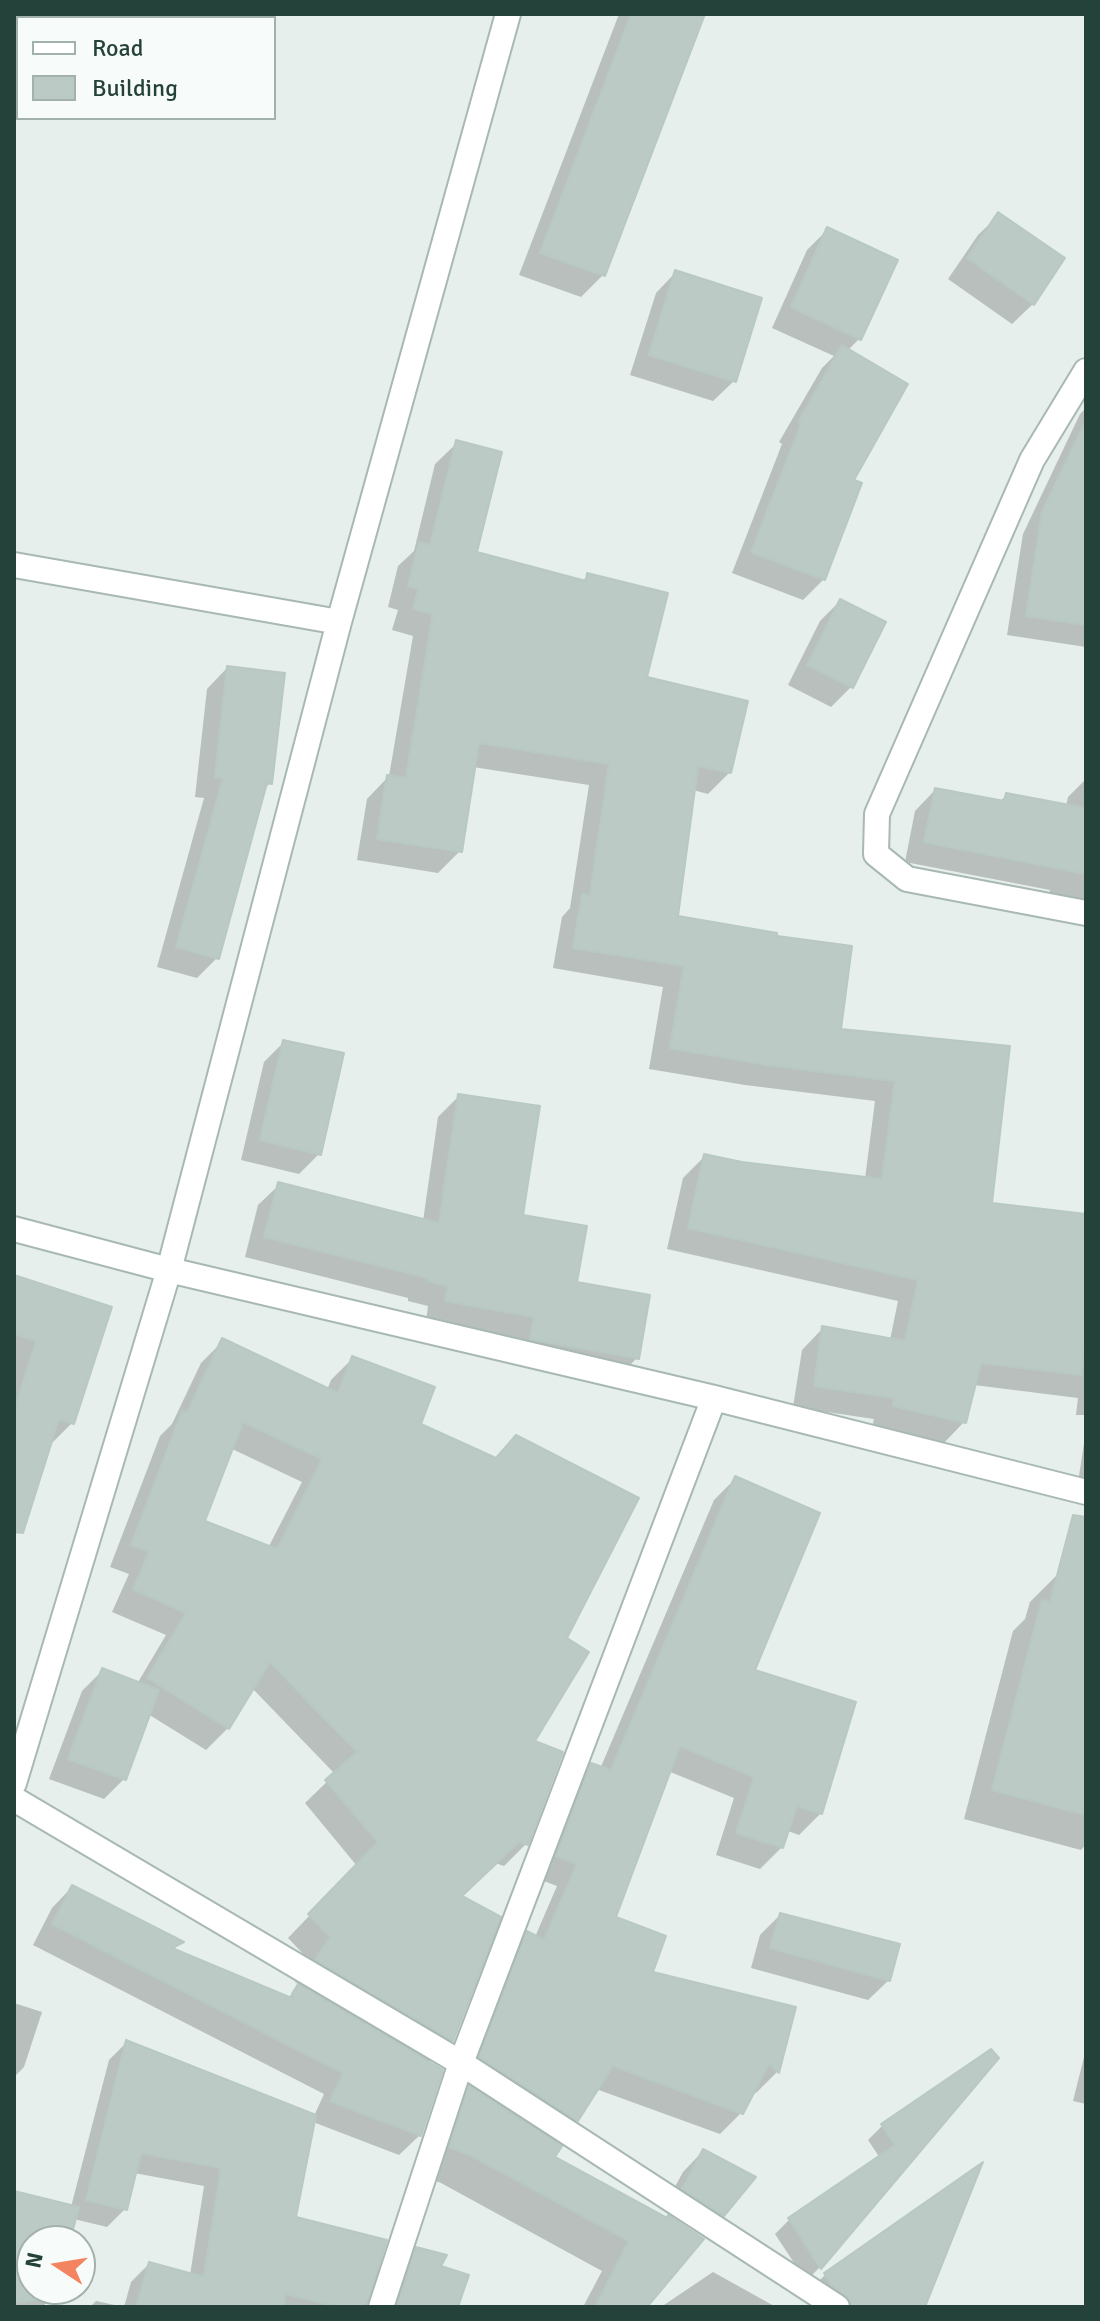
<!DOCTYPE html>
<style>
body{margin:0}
#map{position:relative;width:1100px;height:2321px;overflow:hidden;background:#e6efeb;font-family:Signika,sans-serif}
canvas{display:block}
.frame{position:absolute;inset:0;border:16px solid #24423a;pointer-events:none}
.legend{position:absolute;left:16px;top:16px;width:260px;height:104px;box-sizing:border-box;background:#f7fbf9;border:2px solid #a3b1ad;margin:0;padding:10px 14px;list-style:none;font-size:24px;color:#24423a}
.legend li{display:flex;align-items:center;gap:16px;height:40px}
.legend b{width:40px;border:2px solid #a3b1ad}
.north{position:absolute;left:16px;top:2225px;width:80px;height:80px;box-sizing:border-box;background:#f7fbf9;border:2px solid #a3b1ad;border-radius:50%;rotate:282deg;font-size:22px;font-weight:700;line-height:32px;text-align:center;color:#24423a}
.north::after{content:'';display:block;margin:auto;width:28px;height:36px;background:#f4845f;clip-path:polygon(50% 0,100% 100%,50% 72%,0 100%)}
</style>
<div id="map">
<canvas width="1100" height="2321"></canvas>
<div class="frame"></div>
<ul class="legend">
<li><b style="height:10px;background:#fff"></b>Road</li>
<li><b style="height:22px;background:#bbcac4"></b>Building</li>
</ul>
<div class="north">N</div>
</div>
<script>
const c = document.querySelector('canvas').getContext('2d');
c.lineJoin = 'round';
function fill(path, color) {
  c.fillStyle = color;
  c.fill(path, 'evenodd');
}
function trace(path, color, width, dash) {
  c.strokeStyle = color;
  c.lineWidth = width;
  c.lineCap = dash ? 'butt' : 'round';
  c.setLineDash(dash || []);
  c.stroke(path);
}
const shadow = new Path2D(`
 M619 14H703L603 275 581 297 519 275Z
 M999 215 1033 304 1012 324 948 279 978 235Z
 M828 229 860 338 847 351 851 481 824 579 803 600 732 573 782 444 779 442 822 368 834 356 772 328 807 250Z
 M676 272 734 381 713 401 630 375 656 293Z
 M1086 408V647L1007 635 1023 534 1080 414Z
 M457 443 475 554 582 582 588 575 644 679 730 772 708 794 693 790 675 918 839 1031 1008 1048 989 1205 1086 1216V1415H1076L1078 1398 974 1385 964 1422 943 1444 872 1427 874 1419 793 1407 802 1350 823 1328 890 1340 898 1301 667 1249 683 1178 705 1156 741 1164 865 1179 875 1101 745 1085 649 1069 663 987 553 968 562 917 570 908 589 785 473 767 460 851 438 873 357 860 367 799 389 776 413 636 392 630 398 610 388 607 398 566 414 551 435 464Z
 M840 601 851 687 831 707 788 685 820 621Z
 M227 668 270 783 262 791 217 958 197 978 157 967 204 798 195 797 207 689Z
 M1086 779V909L1048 902 1050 890 905 862 915 811 935 790 999 802 1007 795 1066 806 1068 797Z
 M284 1042 319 1154 299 1174 241 1160 264 1062Z
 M459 1096 521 1216 637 1358 617 1378 510 1359 514 1337 426 1321 428 1306 408 1301V1298L245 1257 258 1205 279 1185 423 1221 438 1117Z
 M14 1277 72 1423 48 1447 22 1528 14 1536Z
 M223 1341 327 1390 331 1380 353 1358 418 1425 494 1460 516 1437 564 1639 532 1742 526 1844 504 1866 495 1863 459 1897 452 2040 428 2063 420 2135 399 2155 313 2122 293 2219 365 2307H90L96 2301 124 2307 131 2282 149 2264 190 2275 204 2186 134 2173 125 2209 107 2227 74 2219 68 2241H32V2289H55L54 2296 42 2307H14V2193L71 2207 109 2060 127 2042 314 2116 324 2094 33 1945 52 1908 72 1887 180 1943 173 1950 288 1998 300 1985 295 1982 309 1960 288 1938 357 1866 305 1803 335 1774 252 1688 228 1728 206 1750 148 1714 124 1779 104 1799 49 1779 82 1691 102 1671 137 1684 166 1635 112 1612 129 1574 110 1567 160 1436 172 1424 201 1363ZM230 1448 302 1482 268 1548 202 1522Z
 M1086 1430V1490L1077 1489Z
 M735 1479 752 1671 821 1813 799 1835 788 1831 782 1847 760 1869 716 1855 734 1798 668 1771 613 1918 650 1973 793 2008 777 2072 756 2093 753 2090 742 2112 720 2134 596 2089 577 2120 553 2143 552 2158 667 2220 644 2307H583L602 2271 441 2183 422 2176 441 2118 471 2087 459 2079 506 1955 528 1934 535 1937 557 1886 536 1878 570 1787 592 1765 600 1769 714 1500Z
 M1059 1573 1086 1580V1844L1081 1850 964 1819 1013 1631 1025 1619 1030 1602Z
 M780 1915 889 1980 868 2000 751 1968 760 1935Z
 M14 2003 42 2012 24 2067 14 2077Z
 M1086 2049V2104L1073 2101Z
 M996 2058 820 2267 806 2281 775 2234 789 2220 880 2158 868 2140 882 2126Z
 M703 2151 722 2214 702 2235 663 2209 683 2172Z
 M417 2250 438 2267 456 2307H385L399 2268Z
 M713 2272 776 2307H661Z
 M825 2275 922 2307H819L807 2293Z`);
const building = new Path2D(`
 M631 14H705L605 276 540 253Z
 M998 212 1065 258 1034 305 967 258Z
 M827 227 898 260 861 340 791 307Z
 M675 270 762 298 736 382 649 355Z
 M842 345 908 384 854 480 862 483 825 580 751 552 801 424 798 422Z
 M1086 420V625L1026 616 1042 512Z
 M456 440 502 452 477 552 586 581 587 573 668 593 647 677 748 701 731 773 698 766 678 916 777 933V936L852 946 841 1029 1010 1046 992 1203 1086 1214V1336L1081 1375 981 1363 966 1423 893 1406 894 1398 814 1386 822 1326 905 1341 918 1280 688 1228 704 1154 742 1162 882 1179 895 1081 767 1065 670 1048 684 966 573 948 582 894 590 895 609 764 479 743 462 852 377 839 387 775 406 778 433 614 413 609 418 589 408 586 419 542 430 545Z
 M840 599 886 622 853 688 807 665Z
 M227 666 285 673 272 784 267 783 219 959 176 947 223 778 215 777Z
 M935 788 1004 801 1006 793 1086 808V874L924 842Z
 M283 1040 344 1053 321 1155 260 1140Z
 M458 1094 540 1106 523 1215 587 1226 577 1282 650 1295 639 1359 530 1339 534 1317 445 1301 448 1286 427 1281 428 1278 264 1237 278 1182 439 1223Z
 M14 1275 112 1307 74 1424 59 1419 23 1533 14 1532V1411L36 1341 14 1334Z
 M222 1338 338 1393 352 1356 435 1387 421 1424 496 1458 516 1435 639 1498 567 1638 589 1652 535 1741 563 1752 528 1845 519 1842 462 1896 501 1917 453 2041 315 1960 330 1937 308 1914 378 1842 325 1780 357 1752 270 1662 229 1729 147 1678 186 1613 133 1589 149 1552 131 1545 182 1411 187 1413ZM243 1422 322 1459 277 1549 205 1521Z
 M735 1476 820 1513 755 1670 856 1702 822 1814 797 1806 783 1848 736 1833 754 1777 680 1746 616 1917 666 1936 653 1972 796 2007 779 2073 769 2064 743 2114 613 2066 578 2121 479 2057 527 1931 544 1940 577 1864 556 1856 591 1763 611 1770Z
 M1073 1515 1086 1517V1815L992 1790 1042 1600 1050 1602Z
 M102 1668 159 1690 126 1780 68 1759Z
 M72 1885 184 1942 172 1948 294 1999 292 1994 298 1984 443 2070 421 2136 330 2101 343 2073 52 1924Z
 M780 1913 900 1944 890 1981 770 1948Z
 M126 2040 316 2115 296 2217 387 2240 366 2307H339L285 2294 284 2307H136L149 2262 204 2277 221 2168 141 2153 127 2210 86 2200Z
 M991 2049 999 2058 821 2269 788 2218 895 2145 881 2124Z
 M469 2086 562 2146 555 2157 667 2218 668 2215 704 2239 647 2307H595L629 2241 470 2155 449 2147Z
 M703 2149 756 2177 724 2216 682 2189Z
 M983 2162 925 2307H852L850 2300 832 2286 824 2273Z
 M14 2191 79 2207 70 2241H32V2289H57L55 2297 14 2303Z
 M416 2247 447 2255 441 2266 469 2275 458 2307H397Z`);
const minor = new Path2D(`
 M1086 371 1032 460 877 814 876 854 907 879 1086 913
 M14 565 339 622
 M14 1229 169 1270 714 1398 1086 1492
 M14 1783 169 1270 339 622 508 14
 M14 1799 461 2063 837 2307
 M381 2307 461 2063 714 1398`);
fill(shadow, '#0003');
fill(building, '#bbcac4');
trace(building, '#b8c9c2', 2);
trace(minor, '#a8b8b2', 28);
trace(minor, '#fff', 24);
</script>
